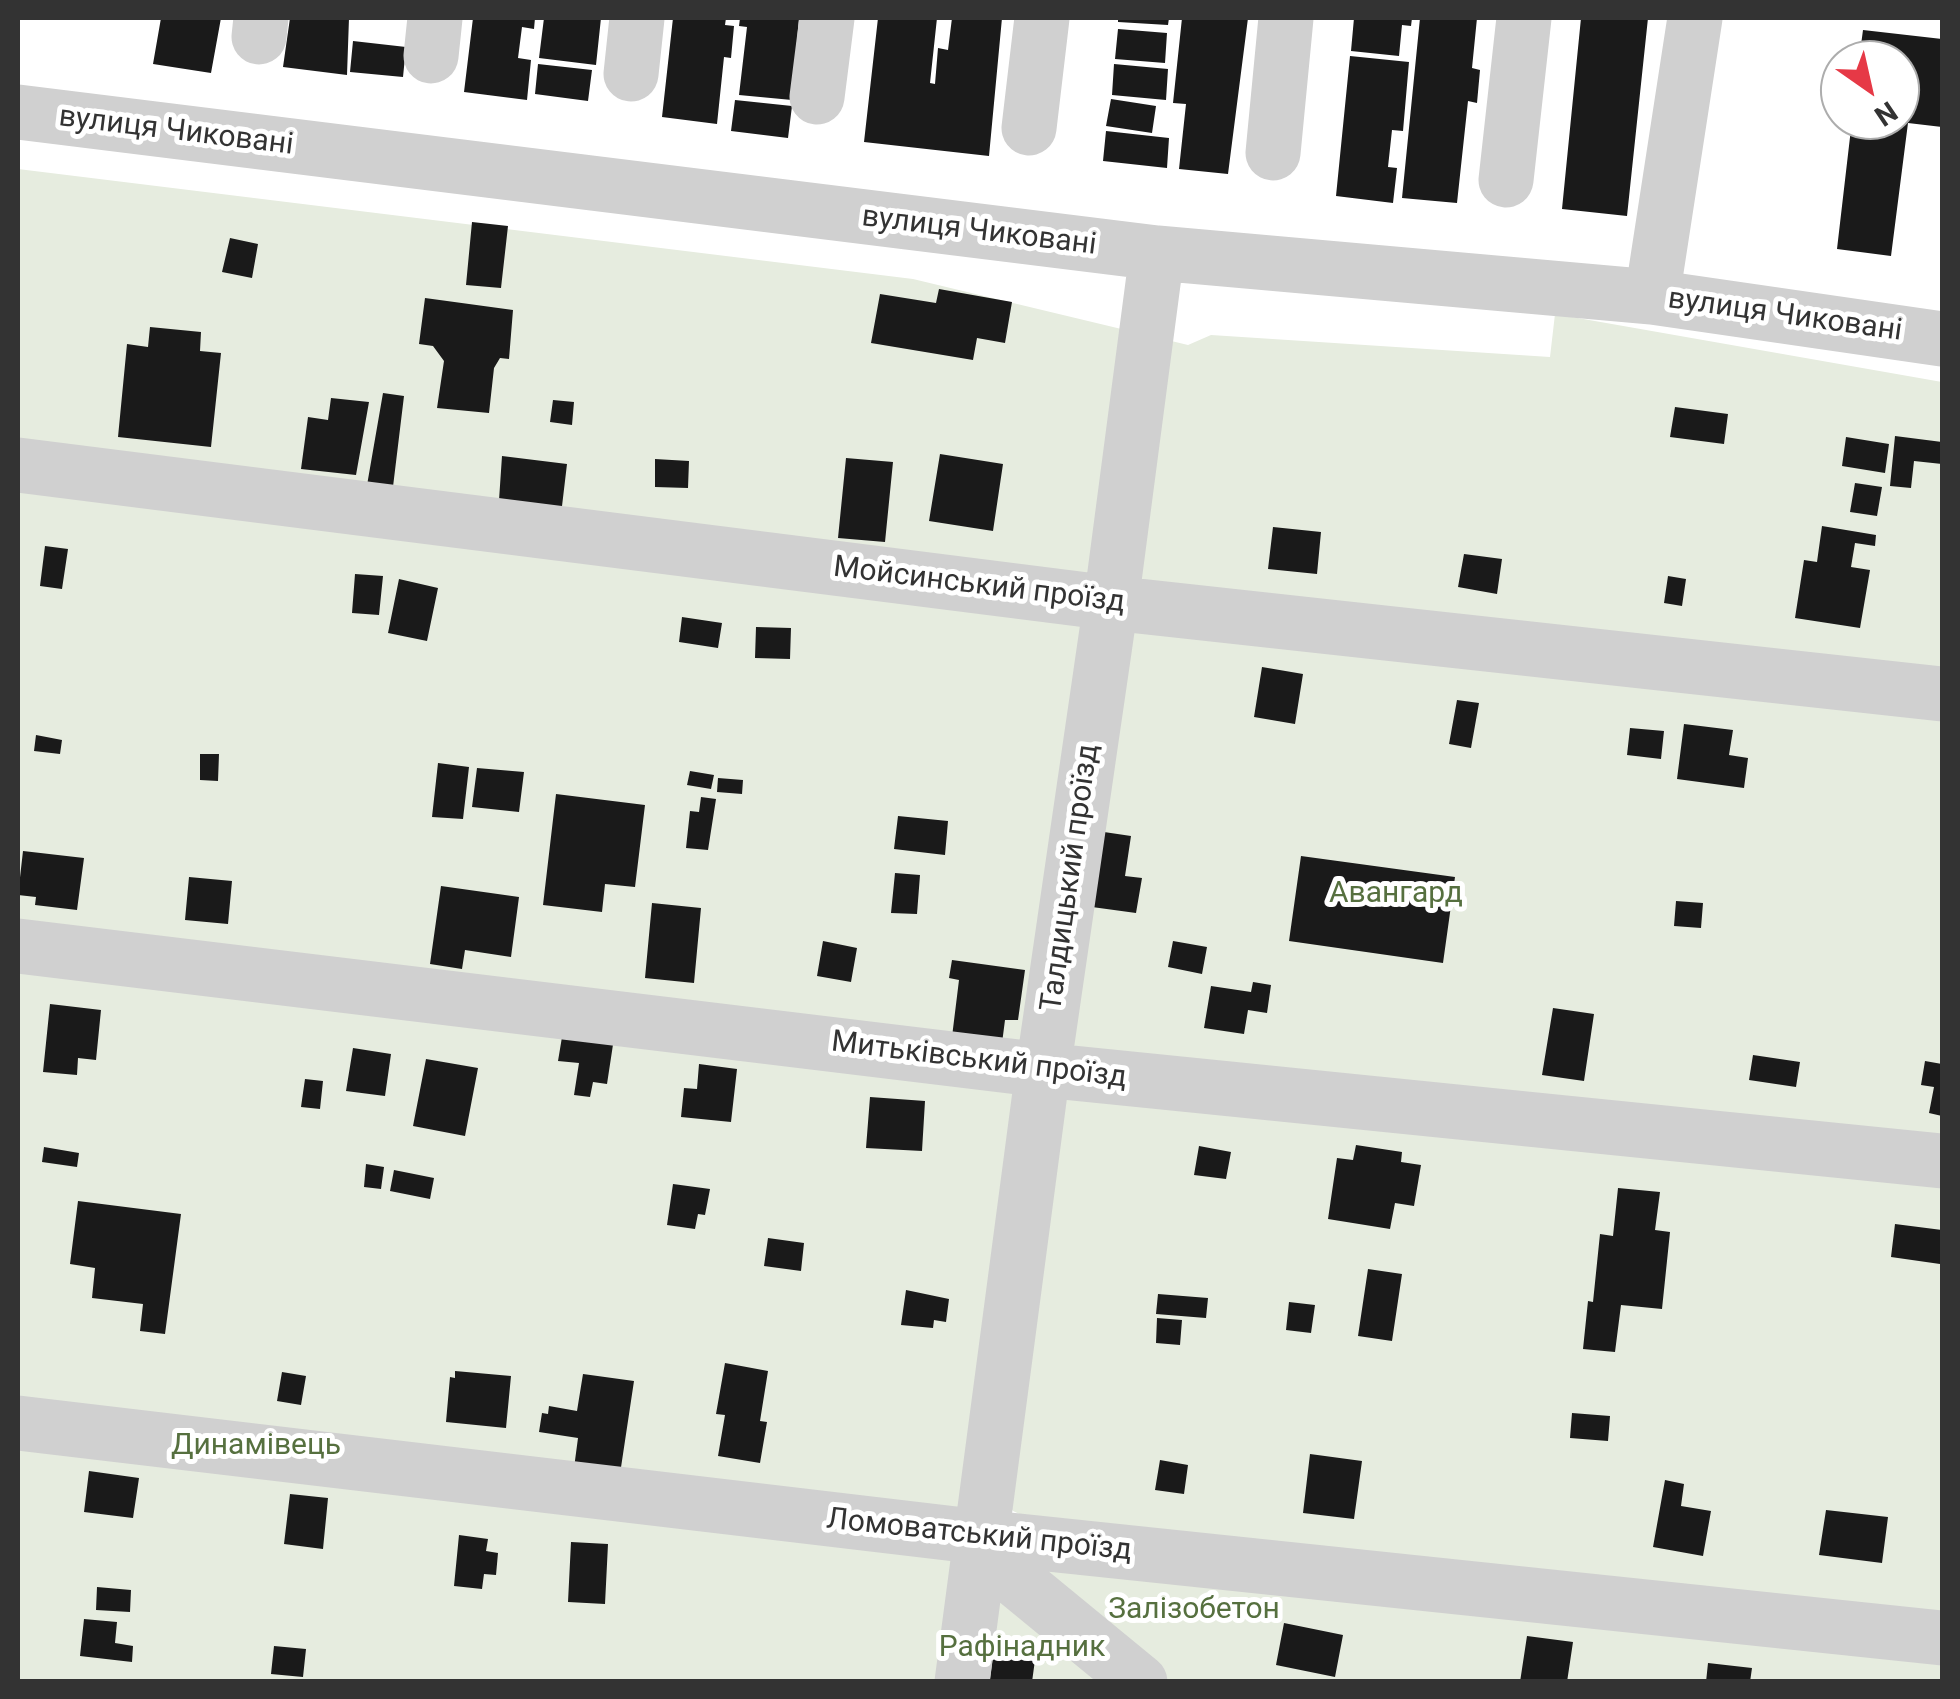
<!DOCTYPE html>
<meta charset="utf-8">
<style>
body{margin:0}
#map{position:relative;width:1960px;height:1699px;overflow:hidden;background:#fff;font-family:Roboto,sans-serif}
canvas{display:block}
.frame{position:absolute;inset:0;border:20px solid #333;pointer-events:none}
.north{position:absolute;left:1820px;top:40px;width:100px;height:100px;box-sizing:border-box;background:#fff;border:2px solid #adadad;border-radius:50%;rotate:146deg;font-size:28px;font-weight:700;line-height:40px;text-align:center;color:#333}
.north::after{content:'';display:block;margin:auto;width:35px;height:45px;background:#e63946;clip-path:polygon(50% 0,100% 100%,50% 72%,0 100%)}
</style>
<div id="map">
<canvas width="1960" height="1699"></canvas>
<div class="frame"></div>
<div class="north">N</div>
</div>
<script>
const c = document.querySelector('canvas').getContext('2d');
c.lineJoin = 'round';
function fill(path, color) {
  c.fillStyle = color;
  c.fill(path, 'evenodd');
}
function trace(path, color, width, dash) {
  c.strokeStyle = color;
  c.lineWidth = width;
  c.lineCap = dash ? 'butt' : 'round';
  c.setLineDash(dash || []);
  c.stroke(path);
}
function write(font, color, halo, rows, align = 'center') {
  c.font = font + ' Roboto,sans-serif';
  c.lineWidth = 10;
  c.setLineDash([]);
  c.textBaseline = 'middle';
  c.strokeStyle = halo;
  c.fillStyle = color;
  for (const [text, x, y, turn = 0] of rows) {
    c.save();
    c.translate(x, y);
    c.rotate((+turn || 0) * Math.PI / 180);
    c.textAlign = isNaN(turn) ? turn : align;
    if (halo) c.strokeText(text, 0, 0);
    c.fillText(text, 0, 0);
    c.restore();
  }
}
const green = new Path2D(`
 M18 169 913 279 1188 345 1211 335 1550 357 1555 314 1942 382V1681H1170L1018 1557 1030 1519 1013 1511 1004 1500 946 1681 18 1682Z
 M1017 1599 1119 1682H982L993 1600Z`);
const building = new Path2D(`
 M161 18H221L211 73 153 64Z
 M290 18H349L347 75 283 67Z
 M473 18H535L534 29 522 27 518 58 531 60 527 100 464 92Z
 M544 18H601L596 65 539 58Z
 M673 18H726L725 25 734 26 731 58 724 57 717 124 662 117Z
 M740 18H799L792 100 739 95 747 27 739 26Z
 M878 18H937L930 83 935 84 938 48 948 50 952 18H1002L989 156 864 142Z
 M1118 18H1169L1168 25 1118 22Z
 M1182 18H1248L1228 174 1179 169 1186 104 1173 103Z
 M1354 18H1412L1411 26 1402 25 1399 56 1351 51Z
 M1420 18H1477L1472 68 1480 70 1477 103 1468 101 1457 203 1402 198Z
 M1581 18H1648L1627 216 1562 209Z
 M1118 29 1167 33 1165 63 1115 59Z
 M1863 30 1942 39V127L1908 123 1891 256 1837 249 1852 120H1900V60H1859Z
 M353 41 406 47 403 77 350 72Z
 M1350 56 1409 62 1403 131 1392 130 1388 167 1397 168 1393 203 1336 196Z
 M538 64 592 70 588 101 535 94Z
 M1114 64 1168 69 1166 100 1112 95Z
 M1111 99 1156 106 1152 133 1106 126Z
 M735 100 792 106 788 138 731 131Z
 M1106 131 1169 138 1167 168 1103 161Z
 M472 222 508 226 501 288 466 285Z
 M230 238 258 244 252 278 222 272Z
 M939 289 1012 302 1005 343 977 338 973 360 871 343 880 294 936 303Z
 M425 298 513 310 509 359 500 358 494 368 489 413 437 408 444 361 433 346 419 344Z
 M150 327 201 332 200 351 221 353 211 447 118 437 127 344 148 347Z
 M383 393 404 396 392 495 366 491Z
 M331 398 369 402 356 475 301 469 308 417 328 420Z
 M553 400 574 402 572 425 550 422Z
 M1675 407 1728 414 1724 444 1670 437Z
 M1895 436 1942 442V464L1914 461 1911 488 1890 486Z
 M1846 437 1889 444 1885 473 1842 466Z
 M940 454 1003 464 993 531 929 521Z
 M502 456 567 464 560 523 498 515Z
 M846 458 893 462 885 542 838 538Z
 M655 459 689 461 688 488 655 487Z
 M1855 483 1882 487 1877 516 1850 512Z
 M1822 526 1876 535 1875 546 1855 543 1851 567 1870 570 1860 628 1795 618 1804 560 1817 562Z
 M1273 527 1321 532 1317 574 1268 569Z
 M45 546 68 549 62 589 40 586Z
 M1464 554 1502 559 1497 594 1458 587Z
 M355 574 383 576 379 615 352 613Z
 M1668 576 1686 579 1682 606 1664 603Z
 M399 579 438 588 427 641 388 633Z
 M682 617 722 623 718 648 679 642Z
 M756 627 791 628 790 659 755 658Z
 M1262 667 1303 674 1295 724 1254 717Z
 M1457 700 1479 703 1471 748 1449 744Z
 M1684 724 1733 730 1729 755 1748 758 1744 788 1677 779Z
 M1630 728 1664 731 1661 759 1627 755Z
 M36 735 62 740 60 754 34 751Z
 M200 754H219L218 781 200 780Z
 M438 763 469 767 463 819 432 817Z
 M477 768 524 772 519 812 472 807Z
 M690 771 714 775 711 789 687 785Z
 M718 778 743 780 742 794 717 792Z
 M556 794 645 805 635 887 605 884 602 912 543 905Z
 M701 797 716 799 708 850 686 848 690 811 699 812Z
 M898 816 948 821 945 855 894 849Z
 M1104 832 1131 836 1125 876 1142 878 1136 913 1092 907Z
 M23 851 84 858 77 910 35 905 36 897 18 895Z
 M1301 856 1455 877 1443 963 1289 941Z
 M895 873 920 875 917 914 891 913Z
 M189 877 232 881 228 924 185 920Z
 M441 886 519 897 511 957 465 950 462 969 430 964Z
 M1676 901 1703 903 1701 928 1674 926Z
 M652 903 701 908 694 983 645 978Z
 M823 941 857 948 851 982 817 976Z
 M1173 941 1207 947 1202 974 1168 967Z
 M952 960 1025 970 1018 1020H1005L1001 1051 951 1045 959 980 949 978Z
 M1253 982 1271 985 1267 1013 1248 1010 1244 1034 1204 1028 1211 986 1251 992Z
 M50 1004 101 1010 96 1060 78 1058 77 1075 43 1072Z
 M1553 1008 1594 1014 1584 1081 1542 1075Z
 M563 1031 614 1038 607 1084 593 1082 590 1097 574 1095 579 1063 558 1061Z
 M353 1048 391 1054 385 1096 346 1091Z
 M1753 1055 1800 1062 1796 1087 1749 1080Z
 M426 1059 478 1068 465 1136 413 1126Z
 M1925 1061 1942 1064V1116L1929 1113 1934 1087 1921 1085Z
 M699 1064 737 1069 731 1122 681 1117 684 1088 697 1089Z
 M305 1079 323 1081 320 1109 301 1107Z
 M870 1097 925 1101 922 1151 866 1148Z
 M1356 1145 1402 1152 1401 1162 1421 1165 1414 1206 1395 1203 1390 1229 1328 1219 1337 1158 1353 1160Z
 M1199 1146 1231 1152 1226 1179 1194 1175Z
 M44 1147 79 1153 77 1167 42 1162Z
 M366 1164 384 1167 381 1189 364 1187Z
 M394 1170 434 1178 430 1199 390 1191Z
 M673 1184 710 1189 705 1215 698 1214 695 1229 667 1225Z
 M1618 1188 1660 1192 1655 1230 1670 1232 1662 1309 1621 1305 1615 1352 1583 1349 1588 1301 1593 1302 1600 1234 1613 1236Z
 M78 1201 181 1214 165 1334 140 1331 143 1304 92 1298 95 1268 70 1264Z
 M1895 1224 1942 1230 1940 1264 1891 1257Z
 M768 1238 804 1243 801 1271 764 1266Z
 M1368 1269 1402 1274 1392 1341 1358 1336Z
 M906 1290 949 1299 946 1322 934 1320 933 1328 901 1325Z
 M1158 1294 1208 1298 1206 1318 1156 1314Z
 M1289 1302 1315 1305 1311 1333 1286 1330Z
 M1157 1318 1182 1320 1180 1345 1156 1343Z
 M725 1363 768 1371 760 1421 767 1422 760 1463 718 1456 725 1415 716 1414Z
 M455 1371 511 1376 506 1428 446 1422 450 1377 455 1378Z
 M282 1372 306 1376 301 1405 277 1401Z
 M583 1374 634 1381 620 1474 574 1468 578 1438 539 1432 542 1413 548 1414 549 1406 577 1411Z
 M1572 1413 1610 1416 1608 1441 1570 1438Z
 M1310 1454 1362 1461 1354 1519 1303 1513Z
 M1160 1460 1188 1465 1184 1494 1155 1490Z
 M89 1471 139 1478 133 1518 84 1512Z
 M1665 1480 1684 1484 1681 1506 1711 1511 1703 1556 1653 1547Z
 M290 1494 328 1498 323 1549 284 1544Z
 M1826 1510 1888 1517 1882 1563 1819 1555Z
 M459 1535 488 1539 486 1551 498 1553 496 1575 484 1574 482 1589 454 1586Z
 M571 1542 608 1544 605 1604 568 1602Z
 M97 1587 131 1590 130 1612 96 1610Z
 M84 1619 117 1622 115 1643 133 1646 132 1662 80 1656Z
 M1284 1623 1343 1635 1335 1677 1276 1665Z
 M1527 1636 1573 1642 1567 1682H1520Z
 M995 1640 1037 1645 1032 1682 990 1679Z
 M274 1646 306 1649 303 1677 271 1674Z
 M1708 1663 1752 1668 1750 1682H1706Z`);
const minor = new Path2D(`
 M259 37 261 18
 M431 56 435 18
 M631 74 637 18
 M817 97 827 18
 M18 112 1157 253 1652 297 1942 339
 M1029 128 1042 18
 M1273 153 1286 18
 M1506 180 1524 18
 M1652 297 1695 18
 M18 465 1111 603 1942 694
 M18 946 1043 1070 1942 1161
 M18 1423 981 1537 1942 1638
 M981 1537 1000 1567 1140 1682
 M962 1682 1043 1070 1111 603 1157 253`);
const streetNames = [
 ["вулиця Чиковані",176,132,7],
 ["вулиця Чиковані",979,232,7],
 ["вулиця Чиковані",1785,316,8],
 ["Мойсинський проїзд",979,586,7],
 ["Талдицький проїзд",1071,878,-82],
 ["Митьківський проїзд",979,1061,7],
 ["Ломоватський проїзд",979,1536,6]
];
const parkNames = [
 ["Авангард",1396,894],
 ["Динамівець",256,1446],
 ["Залізобетон",1194,1610],
 ["Рафінадник",1022,1648]
];
fill(green, '#e6ecdf');
fill(building, '#1a1a1a');
trace(minor, '#d0d0d0', 55);
write('30px', '#333', '#fff', streetNames);
write('30px', '#56703f', '#fff', parkNames);
</script>
